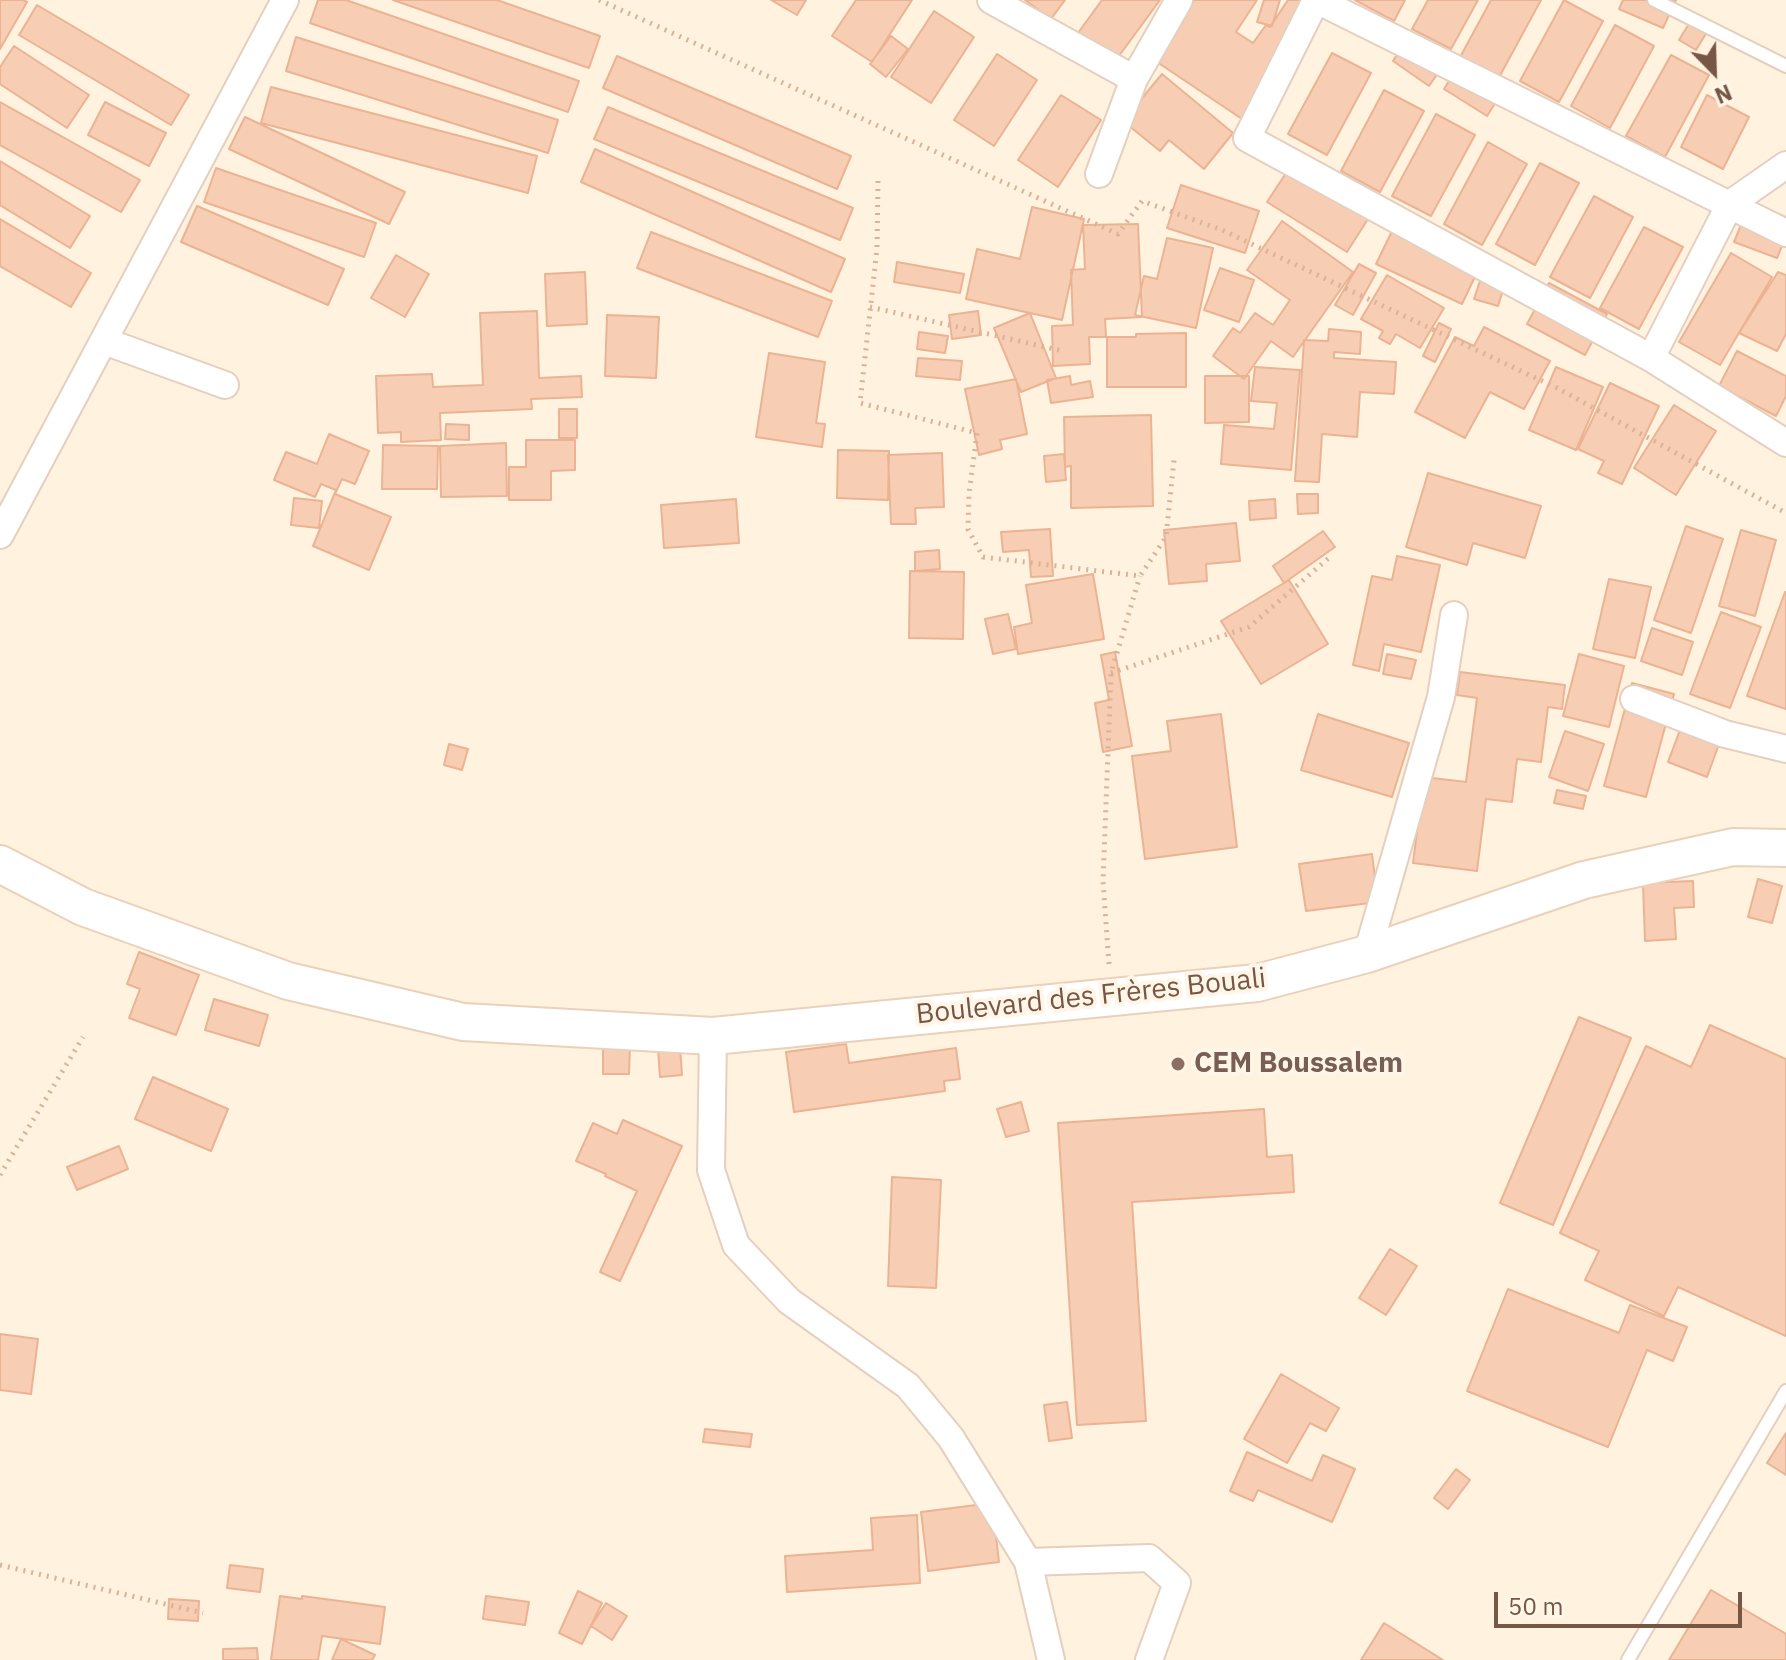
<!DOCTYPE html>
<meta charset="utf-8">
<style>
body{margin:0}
#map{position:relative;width:1786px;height:1660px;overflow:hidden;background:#fff2df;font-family:"IBM Plex Sans",sans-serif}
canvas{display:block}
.north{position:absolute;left:1674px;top:32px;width:80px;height:80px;-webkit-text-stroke:6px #fff6e8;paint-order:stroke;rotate:157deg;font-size:22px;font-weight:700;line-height:32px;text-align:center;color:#775645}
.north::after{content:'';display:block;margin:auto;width:28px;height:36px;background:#775645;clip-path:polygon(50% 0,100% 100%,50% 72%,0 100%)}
.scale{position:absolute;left:1494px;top:1592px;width:248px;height:36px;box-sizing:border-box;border:4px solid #775645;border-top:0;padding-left:10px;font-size:24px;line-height:28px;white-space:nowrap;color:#775645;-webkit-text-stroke:6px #fff6e8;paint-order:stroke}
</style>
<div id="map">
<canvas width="1786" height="1660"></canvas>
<div class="north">N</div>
<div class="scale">50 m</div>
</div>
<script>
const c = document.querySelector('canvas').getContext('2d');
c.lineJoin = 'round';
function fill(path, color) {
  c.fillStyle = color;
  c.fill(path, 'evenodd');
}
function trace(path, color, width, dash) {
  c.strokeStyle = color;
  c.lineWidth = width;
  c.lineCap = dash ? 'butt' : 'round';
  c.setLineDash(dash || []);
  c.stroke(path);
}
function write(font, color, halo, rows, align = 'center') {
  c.font = font + ' "IBM Plex Sans",sans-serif';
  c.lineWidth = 8;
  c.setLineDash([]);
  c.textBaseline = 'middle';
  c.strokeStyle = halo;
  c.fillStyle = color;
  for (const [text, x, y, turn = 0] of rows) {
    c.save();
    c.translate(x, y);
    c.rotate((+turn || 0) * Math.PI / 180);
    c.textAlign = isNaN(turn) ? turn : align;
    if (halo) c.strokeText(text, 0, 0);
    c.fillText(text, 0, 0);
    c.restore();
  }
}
const building = new Path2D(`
 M0 0H23L27 2 0 49Z
 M318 0H346L579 81 568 112 310 23Z
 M393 0H497L600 36 589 68Z
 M771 0H806L797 15Z
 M856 0H912L872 62 832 36Z
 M1025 0H1065L1051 19Z
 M1102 0H1160L1116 60 1078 33Z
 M1194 0H1257L1236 32 1253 43 1266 25 1270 27 1288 0H1299L1310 7 1248 123 1154 60Z
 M1264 0H1280L1272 26 1257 22Z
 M1355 0H1405L1394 21Z
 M1428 0H1478L1451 49 1412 29Z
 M1491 0H1541L1497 81 1458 61Z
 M1564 0 1603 21 1559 102 1520 81Z
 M1623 0H1676L1663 28 1619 9Z
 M37 5 189 95 171 125 19 35Z
 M934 11 974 37 931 103 891 77Z
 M1693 17 1710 27 1696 50 1679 40Z
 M1615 25 1654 46 1610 128 1571 106Z
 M891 36 908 49 886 77 870 64Z
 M296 37 558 120 548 153 286 71Z
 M1403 45 1440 70 1429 86 1393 61Z
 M14 46 89 95 67 128 0 84V67Z
 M1332 53 1371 73 1327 155 1288 134Z
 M997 54 1037 80 994 146 954 120Z
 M1671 55 1709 75 1665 157 1626 136Z
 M617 56 851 156 837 189 603 88Z
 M1456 70 1499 97 1487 116 1444 89Z
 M1162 74 1233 133 1204 169 1169 140 1160 151 1123 121Z
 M271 87 537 156 528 193 261 123Z
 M1384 90 1424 111 1380 192 1341 171Z
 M1061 95 1101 120 1058 187 1018 160Z
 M1707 95 1749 117 1723 169 1681 147Z
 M0 102 140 180 121 212 0 145Z
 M105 102 166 133 149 166 88 135Z
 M608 107 853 208 840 240 594 139Z
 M1436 114 1475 135 1431 216 1392 196Z
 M245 117 405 192 389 224 229 149Z
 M1488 142 1527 164 1482 245 1444 224Z
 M595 149 845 259 831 292 581 182Z
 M0 161 90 216 70 248 0 205Z
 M1540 163 1579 183 1535 265 1496 244Z
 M1292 164 1373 211 1347 252 1267 202Z
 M216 168 376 223 364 257 204 202Z
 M1181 185 1259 211 1245 253 1167 228Z
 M1594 196 1633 217 1590 298 1550 277Z
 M1750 203 1786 217V236L1777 258 1734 242Z
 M197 206 344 269 328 305 181 242Z
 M1032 207 1084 219 1062 320 966 299 977 249 1020 259Z
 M0 219 91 273 71 307 0 266Z
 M1282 221 1353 272 1293 357 1271 341 1244 379 1213 356 1233 328 1240 333 1255 313 1273 325 1290 300 1247 270Z
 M1397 221 1480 266 1462 304 1376 264Z
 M1138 224 1142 317 1105 319 1106 337H1089L1090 364 1053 366 1052 326 1073 325 1071 270 1085 269 1083 225Z
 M1644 227 1683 247 1639 329 1600 308Z
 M651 232 832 301 818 337 637 268Z
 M1167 238 1213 248 1196 328 1135 315 1144 276 1157 279Z
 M1731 253 1772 277 1720 365 1679 342Z
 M396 255 429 274 405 317 371 298Z
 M897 262 964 274 960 293 894 282Z
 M1359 264 1376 273 1353 315 1335 305Z
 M1220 268 1254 280 1239 322 1204 310Z
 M1484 269 1507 277 1498 306 1474 299Z
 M585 272 587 324 547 326 545 274Z
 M1778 272 1786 275V334L1777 351 1739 333Z
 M1387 275 1444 308 1420 348 1396 334 1390 344 1379 338 1383 331 1361 319Z
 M1549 283 1607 314 1585 355 1527 324Z
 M537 311 539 378 581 376 582 397 531 399 532 409 440 413 441 440 401 442V432L378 433 376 376 432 374 433 387 483 385 480 313Z
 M978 311 981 335 952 339 949 315Z
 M1030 313 1056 378 1021 392 994 328Z
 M607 315 659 317 656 378 605 376Z
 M1439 323 1451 329 1435 362 1423 356Z
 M1484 327 1550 361 1524 409 1490 392 1465 438 1415 412 1455 337 1474 346Z
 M1329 329 1361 332 1360 354 1334 352V358L1396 362 1394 394 1360 392 1357 437 1322 434 1319 482 1295 481 1304 340 1328 341Z
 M919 332 948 336 945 353 917 349Z
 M1186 333V387H1107V337H1136V334Z
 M1737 351 1786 376V396L1776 416 1719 386Z
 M769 353 825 362 816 423 825 424 822 447 756 437Z
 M918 358 962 361 960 380 916 376Z
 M1255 367 1300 370 1291 470 1221 464 1224 425 1274 429 1277 403 1251 401Z
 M1556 367 1603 387 1576 450 1529 430Z
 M1070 376 1071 385 1090 381 1093 397 1051 403 1047 380Z
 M1205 376H1249V422L1205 423Z
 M1016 379 1027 434 1000 440 1002 449 979 455 965 389Z
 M1610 383 1659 406 1622 484 1598 473 1604 461 1578 449Z
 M1674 405 1716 431 1676 495 1634 468Z
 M559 409H577V438H559Z
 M1151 415 1153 506 1071 508V466L1065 467 1064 417Z
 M446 424 469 425V440L445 439Z
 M329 434 369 451 355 484 342 479 335 494 391 517 369 570 313 546 336 490 321 484 315 497 274 480 286 452 317 464Z
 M526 440H575V470L551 471V500H509V467H526Z
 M506 443 507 496 441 497 440 446Z
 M383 445 438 446 437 489H382Z
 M838 450 889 451 888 500 837 498Z
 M942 453 944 507 915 508 916 524H891L888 455Z
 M1064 454 1066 480 1046 482 1044 456Z
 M1428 473 1541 506 1525 558 1473 543 1467 565 1406 547Z
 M1297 494H1318V513L1298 514Z
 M294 498 322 501 319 528 291 525Z
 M736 499 739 543 664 548 661 505Z
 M1275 499 1276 518 1250 520 1249 501Z
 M1236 523 1240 561 1206 564 1207 581 1169 584 1164 530Z
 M1686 526 1723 539 1691 633 1654 620Z
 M1050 529 1053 576 1031 577 1029 550 1003 552 1001 532Z
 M1741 530 1776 540 1755 616 1719 606Z
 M1323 531 1335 547 1284 583 1273 566Z
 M939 550 940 569 915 571V552Z
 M1397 556 1440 565 1421 652 1384 644 1379 671 1353 665 1372 576 1392 580Z
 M910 571 964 572 963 639 909 638Z
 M1093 574 1104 639 1018 654 1014 627 1032 623 1026 585Z
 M1609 579 1651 587 1635 658 1593 649Z
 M1289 580 1328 644 1261 684 1221 621Z
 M1785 592H1786V709L1747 696Z
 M1721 612 1761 627 1730 708 1690 694Z
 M1008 614 1016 649 993 654 985 619Z
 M1652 628 1693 642 1682 675 1641 661Z
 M1115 652 1132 746 1103 752 1095 703 1109 700 1101 655Z
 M1387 654 1416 660 1411 679 1383 674Z
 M1579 654 1624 666 1609 727 1563 716Z
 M1460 672 1565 685 1562 709 1548 707 1541 762 1517 759 1512 802 1486 799 1477 871 1413 863 1424 777 1466 782 1477 698 1457 695Z
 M1632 683 1674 694 1646 797 1604 786Z
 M1221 714 1237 847 1145 859 1132 756 1171 751 1167 721Z
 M1318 714 1409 743 1392 797 1301 770Z
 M1683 722 1722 736 1707 777 1668 762Z
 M1565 731 1604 744 1588 791 1549 777Z
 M449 744 468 749 462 770 444 765Z
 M1557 790 1586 796 1583 809 1554 803Z
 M1372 854 1378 902 1306 911 1299 864Z
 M1758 879 1782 886 1772 923 1748 917Z
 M1693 881 1694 907 1674 908 1676 939 1645 941 1643 883Z
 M139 952 199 975 176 1035 129 1018 140 989 127 984Z
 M214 999 268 1015 259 1046 205 1030Z
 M1579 1017 1631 1038 1553 1225 1500 1203Z
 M1710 1025 1786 1059V1336L1678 1287 1664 1316 1585 1280 1599 1251 1560 1233 1646 1046 1691 1067Z
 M846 1044 849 1063 956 1048 960 1079 944 1081 945 1091 794 1112 786 1052Z
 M603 1046H630L629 1074H603Z
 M680 1047 682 1075 660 1077 658 1049Z
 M153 1077 228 1109 211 1151 135 1119Z
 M1021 1102 1029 1131 1006 1137 997 1109Z
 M1264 1109 1267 1157 1292 1155 1294 1192 1132 1202 1146 1421 1077 1425 1058 1123Z
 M623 1120 682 1146 620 1281 600 1272 637 1191 605 1176 606 1174 576 1161 593 1123 617 1134Z
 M119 1146 128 1169 77 1190 67 1167Z
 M892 1177 941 1180 936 1288 888 1286Z
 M1390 1249 1417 1266 1386 1315 1359 1298Z
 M1508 1289 1619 1333 1630 1305 1687 1327 1673 1361 1647 1350 1608 1447 1467 1391Z
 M0 1334 38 1339 31 1394 0 1390Z
 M1281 1374 1339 1408 1326 1431 1310 1423 1287 1463 1244 1439Z
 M1067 1402 1072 1438 1049 1441 1044 1405Z
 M705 1429 752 1434 750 1447 703 1442Z
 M1786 1433V1475L1767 1463Z
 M1247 1452 1312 1481 1323 1455 1355 1469 1332 1522 1258 1490 1253 1501 1230 1491Z
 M1456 1469 1470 1480 1448 1509 1434 1498Z
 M992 1503 999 1562 928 1571 921 1512Z
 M917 1515 920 1583 787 1592 785 1556 873 1550 871 1518Z
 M230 1565 263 1569 260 1592 227 1588Z
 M1711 1590 1786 1634V1660H1669Z
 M578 1591 602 1603 582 1644 559 1633Z
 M280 1596 302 1599V1596L385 1607 380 1644 322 1636 318 1660H271Z
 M486 1596 529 1602 525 1625 483 1619Z
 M169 1599 199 1601 198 1621 168 1619Z
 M606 1603 627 1616 612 1640 591 1626Z
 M1384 1623 1443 1660H1361Z
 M341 1639 375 1655 372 1660H332Z
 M257 1648 258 1660H223V1649Z`);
const path = new Path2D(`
 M599 0 1118 234 1142 201 1222 230 1557 388 1786 513
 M878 181 877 248 860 403 977 433 969 494 968 529 983 557 1140 576 1166 537 1174 460
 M870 307 1063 351
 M1111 673 1249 627 1331 556
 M1109 964 1103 882 1111 673 1140 576
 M0 1175 83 1037
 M0 1565 203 1613`);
const lane = new Path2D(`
 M1654 0 1786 66
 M1628 1660 1786 1391`);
const street = new Path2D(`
 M991 0 1134 79
 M1316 0 1247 138 1651 358 1786 443
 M1317 0 1786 233
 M1099 174 1134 79 1179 0
 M104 341 225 385
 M1651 358 1730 204 1786 165
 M0 535 285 0
 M1634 699 1725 734 1786 749
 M1367 954 1441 697 1454 615
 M713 1036 711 1170 736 1245 789 1301 908 1386 951 1438 1028 1562 1051 1660
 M1028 1562 1149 1558 1177 1583 1149 1660`);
const secondary = new Path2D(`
 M0 864 83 907 288 981 463 1022 713 1036 1257 983 1367 954 1584 880 1733 847 1786 848`);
const markers = [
 [1178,1064,8,"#8d6e63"]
];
const streetNames = [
 ["Boulevard des Frères Bouali",1091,997,-6]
];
const educationNames = [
 ["CEM Boussalem",1194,1064]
];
fill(building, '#f7ceb4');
trace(building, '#ebb393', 2);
trace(lane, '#e5cfbe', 16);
trace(street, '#e5cfbe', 30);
trace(secondary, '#ebd0ba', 40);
trace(path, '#dbb198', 5, [2, 6]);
trace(lane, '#fff', 12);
trace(street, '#fff', 26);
trace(secondary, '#fff', 36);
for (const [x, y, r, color] of markers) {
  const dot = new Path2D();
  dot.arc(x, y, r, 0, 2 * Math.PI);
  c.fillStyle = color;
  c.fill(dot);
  trace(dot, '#fff6e8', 3);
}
write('28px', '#775645', '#fff6e8', streetNames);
write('bold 28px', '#785e54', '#fff6e8', educationNames, 'left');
</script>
